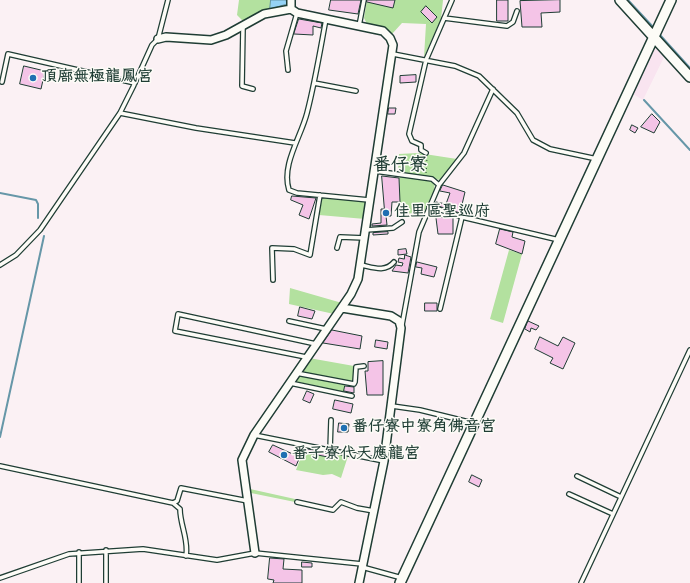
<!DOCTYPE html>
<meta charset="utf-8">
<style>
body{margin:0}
canvas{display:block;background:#fbf1f4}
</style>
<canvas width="690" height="583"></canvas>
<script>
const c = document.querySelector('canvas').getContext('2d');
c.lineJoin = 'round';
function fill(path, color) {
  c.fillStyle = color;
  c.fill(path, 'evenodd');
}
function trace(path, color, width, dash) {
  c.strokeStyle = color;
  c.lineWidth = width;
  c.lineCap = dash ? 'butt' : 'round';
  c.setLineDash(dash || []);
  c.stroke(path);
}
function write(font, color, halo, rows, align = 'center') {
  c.font = font + ' "Indie Flower","LXGW WenKai TC",sans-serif';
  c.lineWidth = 3;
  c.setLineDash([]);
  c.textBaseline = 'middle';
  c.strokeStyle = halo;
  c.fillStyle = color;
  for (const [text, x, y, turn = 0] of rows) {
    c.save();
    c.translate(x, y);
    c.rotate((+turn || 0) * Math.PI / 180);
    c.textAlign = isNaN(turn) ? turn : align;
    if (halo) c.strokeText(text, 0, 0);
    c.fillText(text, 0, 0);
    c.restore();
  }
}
const built = new Path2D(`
 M654 46 658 47 665 55 643 100 633 94Z`);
const green = new Path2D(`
 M239 0H286L287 4 270 9 244 22 237 15Z
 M367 0H443L441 19 424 57 426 24 402 23 392 34 385 28 367 24 364 18Z
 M418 153 457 159 440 180 398 171 399 154Z
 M399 176 431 180 435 182 434 190 424 212 404 214 400 202Z
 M321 197 367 202 365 219 319 215Z
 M509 250 522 254 503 323 490 319Z
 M290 288 342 303 334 314 289 304Z
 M309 358 354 366V381L346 380 344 392 294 381Z
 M303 452 328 457 329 452 348 456 341 478 332 474 323 475 296 470Z
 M250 489 295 499V502L251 493Z`);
const water = new Path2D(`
 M271 0H286L287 4 270 9Z`);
const stream = new Path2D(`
 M628 0 654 28
 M660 35 690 68
 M644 100 690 150
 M0 193 36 200 38 204V218
 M0 437 44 236`);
const building = new Path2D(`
 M331 0H361L358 14 329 10Z
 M367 0H395L393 8 367 2Z
 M497 0H508V21H497Z
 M560 0V12L541 13 542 27H522L520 1Z
 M426 6 437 17 432 23 421 12Z
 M299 19 322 23 321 28 313 26V35L294 34Z
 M24 66 45 71 41 89 20 84Z
 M416 75V82L400 83V76Z
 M389 108H396L395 114H388Z
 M652 114 660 122 654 133 641 127Z
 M632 125 638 128 635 133 630 130Z
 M382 176 399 178 400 202H392L391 216H386L387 225 372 226V224L381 223V209H384Z
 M443 185 465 192 460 213 435 205 436 202 446 204 450 193 440 191Z
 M292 196 316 198 309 219 299 215 303 205 291 200Z
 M453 217V234H438L436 218Z
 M500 229 513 232 512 237 525 241 522 254 496 244Z
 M388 232V234L373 235V233Z
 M406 249 407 254 398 255V250Z
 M405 255 411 257 408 273 392 271 396 265 402 266 403 263 398 262 399 258 404 259Z
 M417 262 437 267 434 277 421 274 422 268 416 267Z
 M425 303H437V311H425Z
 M300 307 315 311 312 319 298 316Z
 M528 321 539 326 536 330 531 328 530 332 525 329Z
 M332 330 362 336 360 349 323 343Z
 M540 337 558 346 563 337 575 343 563 369 550 363 553 358 535 349Z
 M376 340 388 342 387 349 375 347Z
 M383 361V395H367L365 371H368V362Z
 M345 386 354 387V393L344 391Z
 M307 391 314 394 310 403 303 400Z
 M335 400 353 404 351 413 333 409Z
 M339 423 349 424 348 432H338Z
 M273 445 297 456 298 447 329 453 328 457 302 452 296 466 269 452Z
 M472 475 482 480 479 487 469 482Z
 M270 558 284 559 283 569 302 570V583H273L274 580 268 579Z
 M302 562 312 563V567H302Z`);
const path = new Path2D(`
 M426 173 427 158`);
const service = new Path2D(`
 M444 18 507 26 513 22 517 11
 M326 19C320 51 315 82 307 113 301 137 281 165 289 190L297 193 369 200
 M359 26 364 0
 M243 27 242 86 253 89
 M393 54 455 66 479 76 517 113 533 140 550 149 597 159
 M288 70 286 51 297 13
 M2 82 8 54 135 83
 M314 83 356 91
 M120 113 196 128 295 143
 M426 153 421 150V145L412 141 409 134 426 60 452 0
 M375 171 432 179 439 185
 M429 206 462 217 559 240
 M366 230 393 228 402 222
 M337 248 340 237 365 238
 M0 265 16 255 40 230 120 113 133 87 152 45 158 39 168 0
 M361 265C372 267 385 273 394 262
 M273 280 272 248 294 249 310 255 320 195
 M440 309 462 217
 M289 321 326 329
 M402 325 419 232 439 185 464 153 493 89
 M306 357 175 331 178 314 316 344
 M296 373 354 384 355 382 356 367 364 366
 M290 383 352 396
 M392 406 420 410 473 423
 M254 435 384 461
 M330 450 331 420
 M0 466 173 503 177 501 181 488 248 501
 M577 476 621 497
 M569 494 613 514
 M297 502 333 510 341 502 357 508 374 511
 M173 503 180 509C180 525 189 540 186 556
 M106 550V583
 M79 552V583
 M362 567 402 578
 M0 578 69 554 143 549 217 560 255 553 362 564
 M581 583 690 350`);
const minor = new Path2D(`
 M291 0V9
 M158 39 166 37 211 40 226 35 264 14 291 9 297 13 383 31 390 38 393 45 358 279 351 294 254 435 242 460 255 553
 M342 308 391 316 399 321 401 328 384 461 359 583`);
const tertiary = new Path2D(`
 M620 0 690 77
 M400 583 671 0`);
const markers = [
 [33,78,4,"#1f6fb2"],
 [386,213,4,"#1f6fb2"],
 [344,428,4,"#1f6fb2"],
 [284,455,4,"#1f6fb2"]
];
const poiNames = [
 ["頂廍無極龍鳳宮",41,78],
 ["佳里區聖巡府",394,213],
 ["番仔寮中寮角佛音宮",352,428],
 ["番子寮代天應龍宮",292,455]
];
const quarterNames = [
 ["番仔寮",400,167]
];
fill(built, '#f9e4f0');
fill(green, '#b3e19f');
fill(water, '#95d3f6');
trace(water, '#6697a8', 1);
trace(stream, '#6697a8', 2);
fill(building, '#f4c4e7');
trace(building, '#1f3d34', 1);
trace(service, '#1f3d34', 6);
trace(minor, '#1f3d34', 10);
trace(tertiary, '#1f3d34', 12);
trace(path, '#1f3d34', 1, [1, 3]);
trace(service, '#fdfcf7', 3.5);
trace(minor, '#fdfcf7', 7);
trace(tertiary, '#fdfcf7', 9);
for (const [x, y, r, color] of markers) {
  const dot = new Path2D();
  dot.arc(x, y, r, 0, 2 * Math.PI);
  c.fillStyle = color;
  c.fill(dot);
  trace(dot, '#fdfcf7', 1.5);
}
write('bold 16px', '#1f3d34', '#fdfcf7', poiNames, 'left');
write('bold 18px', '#1f3d34', '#fdfcf7', quarterNames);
</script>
